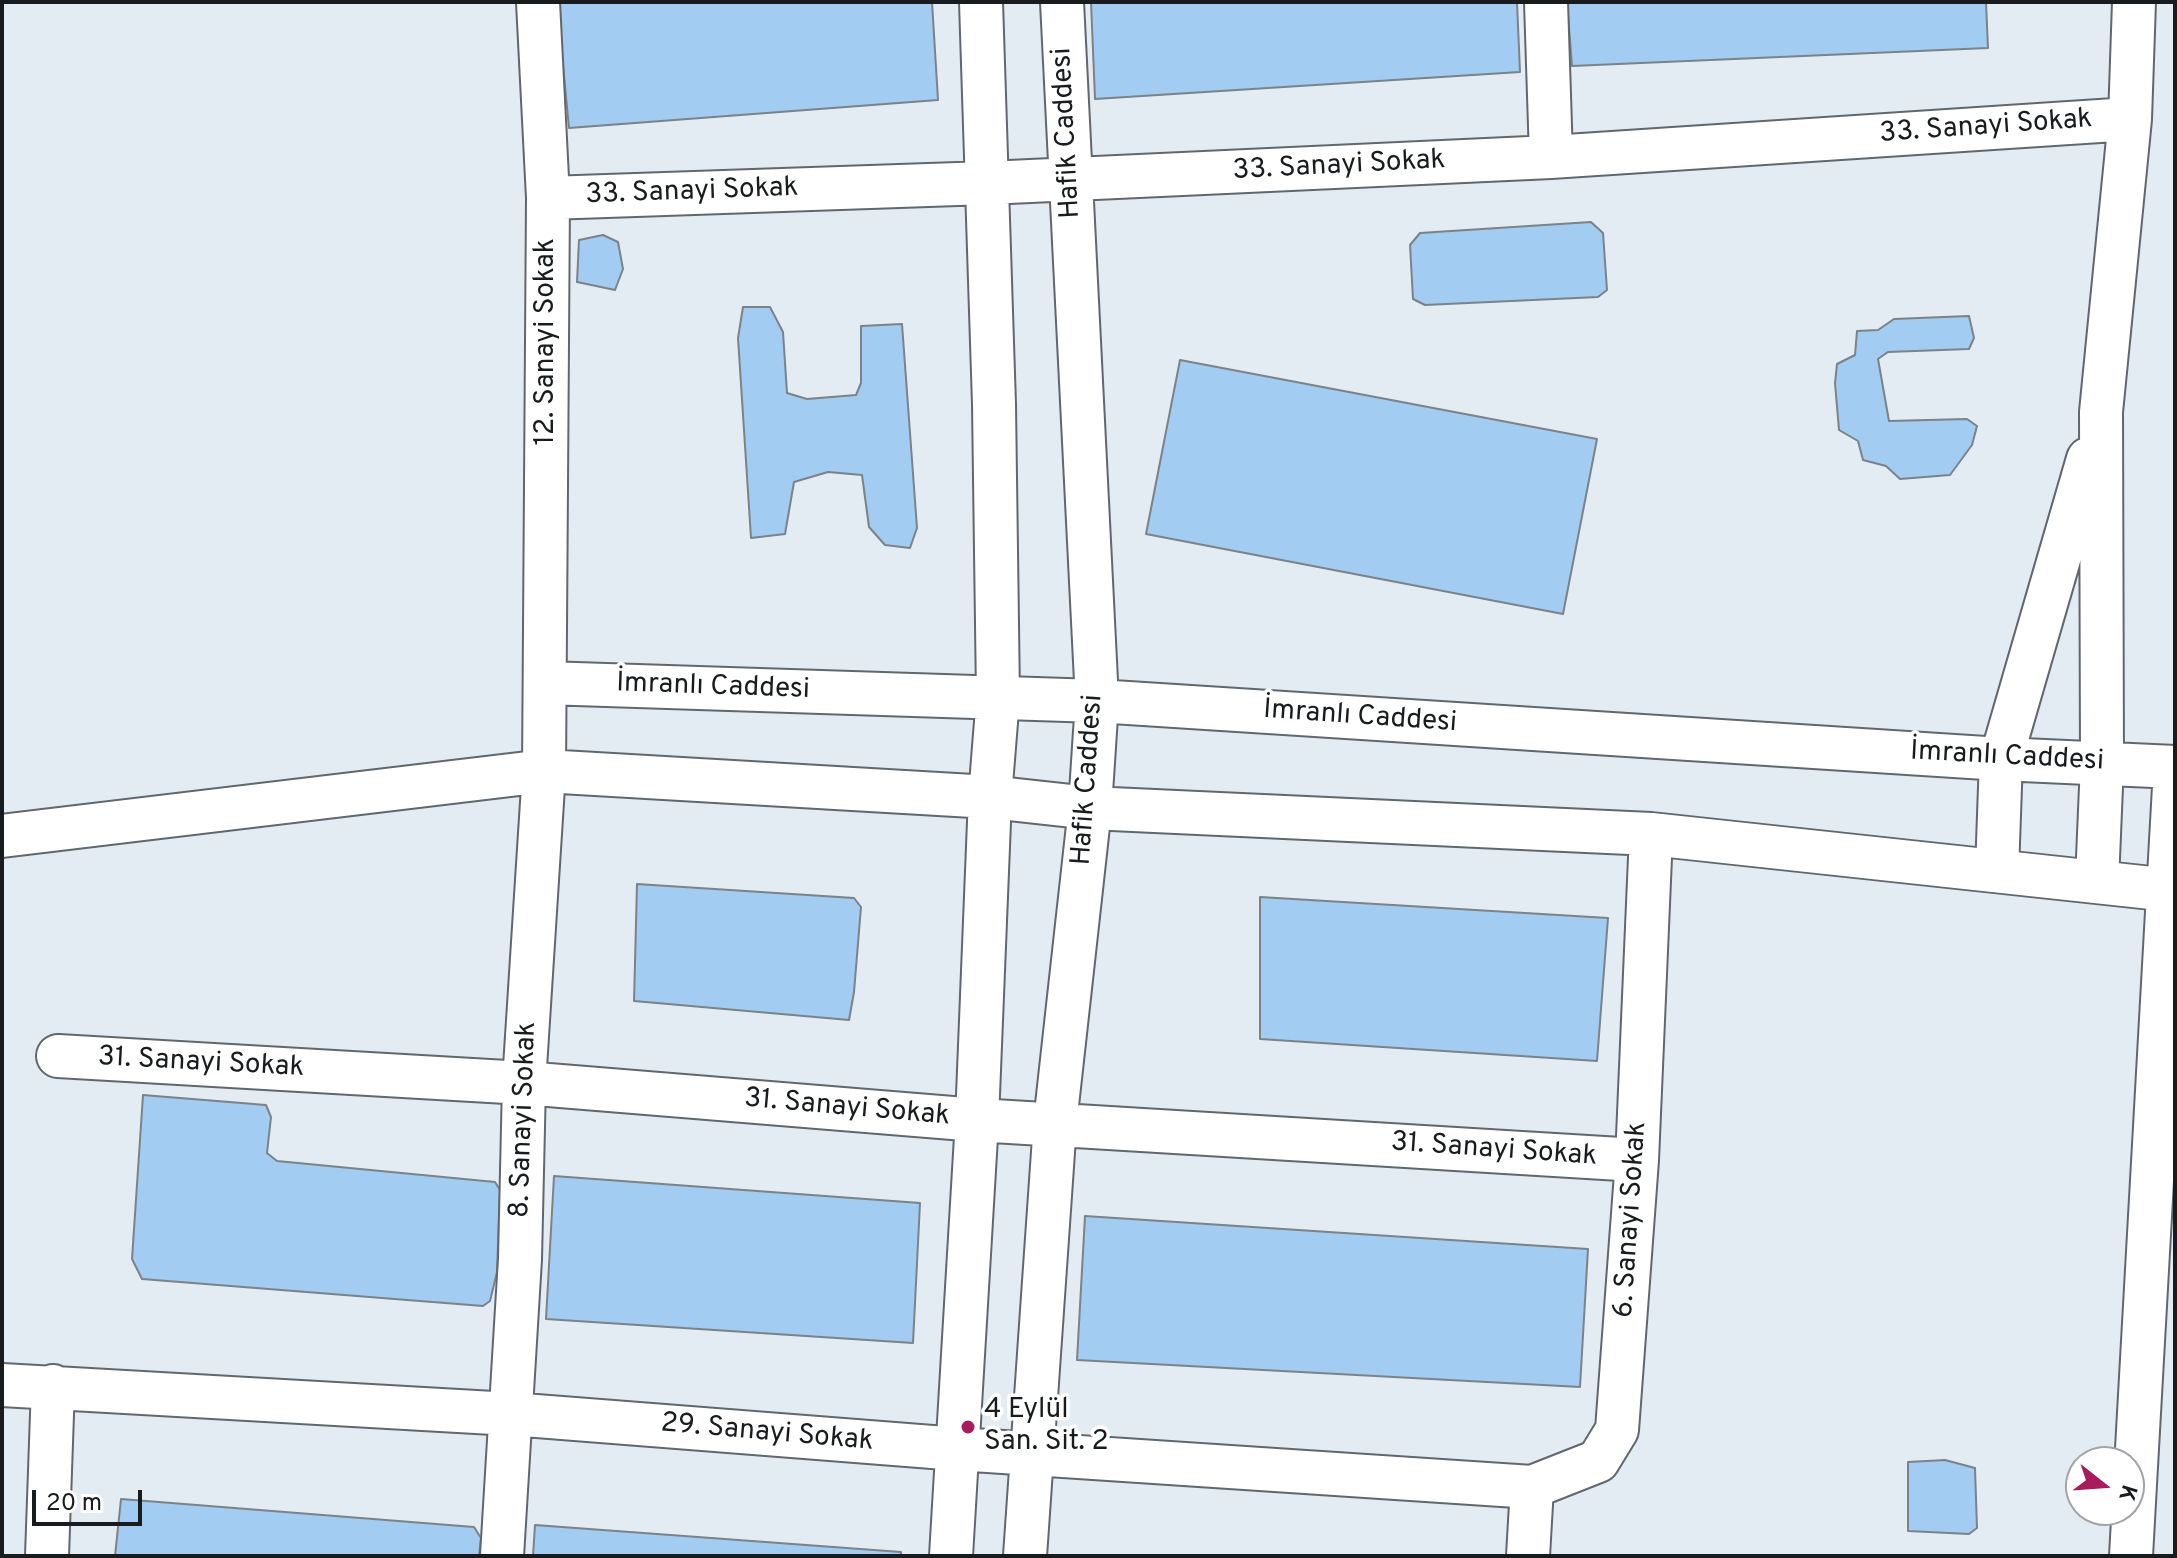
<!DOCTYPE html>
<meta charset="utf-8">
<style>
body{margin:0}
#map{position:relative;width:2177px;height:1558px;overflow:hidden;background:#e4ecf3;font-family:Overpass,sans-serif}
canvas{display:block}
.frame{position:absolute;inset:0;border:4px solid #191c1e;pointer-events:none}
.north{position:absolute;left:2065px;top:1446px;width:80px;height:80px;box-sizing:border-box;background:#fff;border:2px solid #a3a4a5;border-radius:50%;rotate:107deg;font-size:22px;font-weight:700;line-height:32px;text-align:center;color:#191c1e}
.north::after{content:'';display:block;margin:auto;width:28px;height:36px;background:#a81c5e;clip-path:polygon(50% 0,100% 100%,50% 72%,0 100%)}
.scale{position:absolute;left:32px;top:1490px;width:110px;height:36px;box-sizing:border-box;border:4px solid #191c1e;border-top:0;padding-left:10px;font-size:24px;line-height:28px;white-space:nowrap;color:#191c1e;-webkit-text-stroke:6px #fff;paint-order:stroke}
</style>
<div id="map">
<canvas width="2177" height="1558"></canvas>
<div class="frame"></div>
<div class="north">K</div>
<div class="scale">20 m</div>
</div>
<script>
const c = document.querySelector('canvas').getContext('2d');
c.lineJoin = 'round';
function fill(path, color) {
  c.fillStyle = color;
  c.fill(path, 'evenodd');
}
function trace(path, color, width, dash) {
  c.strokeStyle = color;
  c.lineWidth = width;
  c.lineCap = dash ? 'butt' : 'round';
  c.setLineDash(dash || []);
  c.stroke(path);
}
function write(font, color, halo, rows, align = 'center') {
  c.font = font + ' Overpass,sans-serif';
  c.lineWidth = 7;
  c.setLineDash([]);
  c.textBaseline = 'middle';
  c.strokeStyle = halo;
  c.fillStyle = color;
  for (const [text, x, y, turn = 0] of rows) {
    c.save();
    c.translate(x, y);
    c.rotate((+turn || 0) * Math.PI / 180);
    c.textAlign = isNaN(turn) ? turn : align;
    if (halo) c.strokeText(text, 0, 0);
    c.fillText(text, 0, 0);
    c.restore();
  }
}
const building = new Path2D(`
 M557 2H932L938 100 569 128Z
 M1091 2H1517L1520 72 1095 99Z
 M1567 2H1986L1988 48 1572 66Z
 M1591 222 1603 233 1607 290 1598 297 1425 305 1413 299 1410 245 1420 233Z
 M603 235 618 242 623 269 615 290 577 282 579 240Z
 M743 307H770L783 332 787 393 807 399 856 395 861 383V326L902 324 917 528 910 548 885 545 869 527 862 475 828 472 794 482 785 534 751 538 738 338Z
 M1969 316 1974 338 1969 349 1888 352 1878 359 1889 421 1967 419 1977 426 1972 445 1950 475 1900 479 1886 466 1863 460 1858 441 1839 430 1835 383 1837 364 1855 355 1857 331 1878 330 1894 319Z
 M1180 360 1597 439 1563 614 1146 534Z
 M637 884 854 898 861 907 854 992 849 1020 634 1001Z
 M1260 897 1608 918 1597 1061 1260 1039Z
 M143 1095 266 1105 271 1117 267 1153 277 1161 495 1182 500 1190 497 1272 490 1301 483 1306 142 1279 132 1259Z
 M554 1176 920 1203 913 1343 546 1319Z
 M1085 1216 1588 1249 1580 1387 1077 1360Z
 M1945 1460 1975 1468 1977 1528 1969 1534 1908 1531V1462Z
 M121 1499 474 1527 481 1538 479 1556H115Z
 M535 1525 901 1552V1556H533Z`);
const street = new Path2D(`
 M1546 2 1551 157
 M548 198 987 183 1551 157 2130 119
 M545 683 1097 701 2001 759 2175 767
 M2 836 544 771 990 797 1090 808 1651 834 2170 890
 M1997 871 2001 759 2088 459
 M2097 882 2102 763 2101 412 2130 119 2134 2
 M58 1056 524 1083 977 1120 1637 1160
 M2 1385 511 1414 958 1449 1532 1487
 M47 1556 53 1386
 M502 1556 520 1259 524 1083 544 771 548 198 538 2
 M951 1556 977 1120 990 797 998 697 994 404 981 2
 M1025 1556 1055 1123 1090 808 1097 701 1062 2
 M1528 1556 1532 1487 1598 1461 1617 1430 1637 1160 1651 834
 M2131 1556 2175 769`);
const markers = [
 [968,1427,8,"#a81c5e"]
];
const streetNames = [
 ["33. Sanayi Sokak",1986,128,-4],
 ["Hafik Caddesi",1068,133,-93],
 ["33. Sanayi Sokak",1339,167,-3],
 ["33. Sanayi Sokak",692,193,-2],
 ["12. Sanayi Sokak",547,342,-90],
 ["İmranlı Caddesi",713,688,2],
 ["İmranlı Caddesi",1360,718,4],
 ["İmranlı Caddesi",2007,758,3],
 ["Hafik Caddesi",1089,780,-86],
 ["31. Sanayi Sokak",201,1064,3],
 ["31. Sanayi Sokak",847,1109,5],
 ["8. Sanayi Sokak",525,1120,-88],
 ["31. Sanayi Sokak",1494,1151,4],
 ["6. Sanayi Sokak",1632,1220,-86],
 ["29. Sanayi Sokak",767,1434,5]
];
const poiNames = [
 ["4 Eylül",984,1411],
 ["San. Sit. 2",984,1443]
];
fill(building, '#a2ccf2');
trace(building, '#7b8288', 2);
trace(street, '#61676d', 46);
trace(street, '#fff', 42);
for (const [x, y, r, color] of markers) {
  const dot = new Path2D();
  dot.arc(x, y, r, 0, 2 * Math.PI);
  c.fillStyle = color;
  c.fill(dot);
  trace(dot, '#fff', 3);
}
write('28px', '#191c1e', '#fff', streetNames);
write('28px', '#191c1e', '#fff', poiNames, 'left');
</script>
